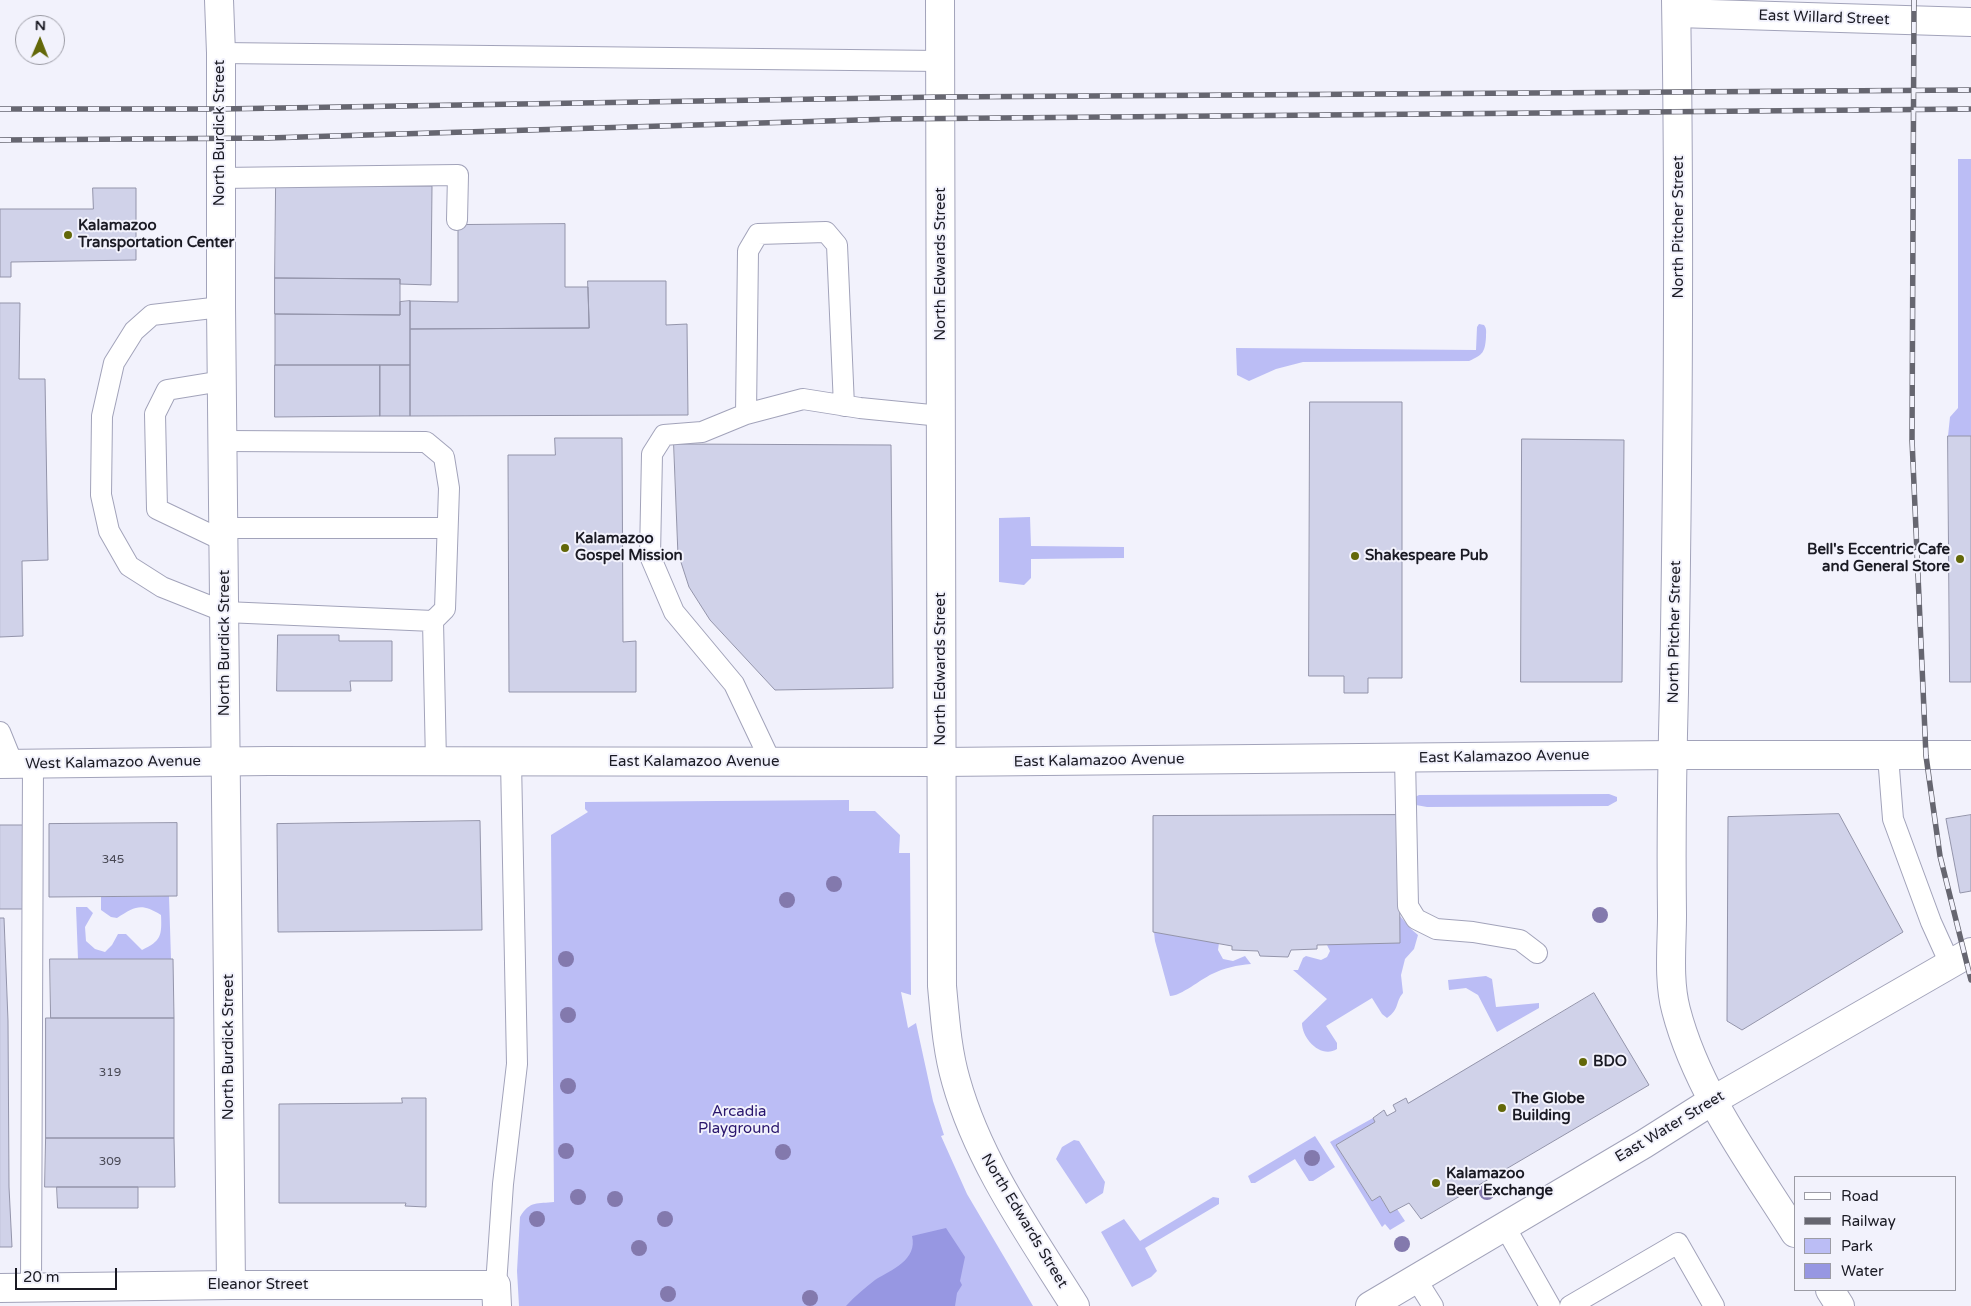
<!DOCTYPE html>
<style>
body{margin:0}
#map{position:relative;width:1971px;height:1306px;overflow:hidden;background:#f2f2fc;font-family:"Varela Round",sans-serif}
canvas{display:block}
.legend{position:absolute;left:1794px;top:1176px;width:162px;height:115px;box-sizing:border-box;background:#f2f2fc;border:1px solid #9c9ca5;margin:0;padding:6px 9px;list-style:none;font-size:15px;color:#1a1a23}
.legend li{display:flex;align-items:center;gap:10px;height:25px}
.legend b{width:25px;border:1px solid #9c9ca5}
.north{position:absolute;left:15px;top:15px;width:50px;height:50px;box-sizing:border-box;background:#f2f2fc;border:1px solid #9c9ca5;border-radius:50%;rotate:1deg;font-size:14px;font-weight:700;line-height:20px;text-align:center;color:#1a1a23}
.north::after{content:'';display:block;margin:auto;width:18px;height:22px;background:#636809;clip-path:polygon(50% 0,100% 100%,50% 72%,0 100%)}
.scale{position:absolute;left:15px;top:1268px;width:102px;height:22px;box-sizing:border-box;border:2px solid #1a1a23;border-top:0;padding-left:6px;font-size:15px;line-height:18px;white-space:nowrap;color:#1a1a23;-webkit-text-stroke:4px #f2f2fc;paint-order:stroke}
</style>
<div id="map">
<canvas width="1971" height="1306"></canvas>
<ul class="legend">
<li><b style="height:6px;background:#fff"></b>Road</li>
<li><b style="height:6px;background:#666670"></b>Railway</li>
<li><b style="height:14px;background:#bbbdf5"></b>Park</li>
<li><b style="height:14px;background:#9797e2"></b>Water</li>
</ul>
<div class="north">N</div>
<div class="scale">20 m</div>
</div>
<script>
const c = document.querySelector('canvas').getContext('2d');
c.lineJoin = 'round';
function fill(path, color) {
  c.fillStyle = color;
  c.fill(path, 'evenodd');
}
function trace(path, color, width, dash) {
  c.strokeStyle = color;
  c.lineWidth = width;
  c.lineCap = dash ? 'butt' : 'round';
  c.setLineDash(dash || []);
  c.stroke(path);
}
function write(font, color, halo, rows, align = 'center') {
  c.font = font + ' "Varela Round",sans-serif';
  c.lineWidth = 4;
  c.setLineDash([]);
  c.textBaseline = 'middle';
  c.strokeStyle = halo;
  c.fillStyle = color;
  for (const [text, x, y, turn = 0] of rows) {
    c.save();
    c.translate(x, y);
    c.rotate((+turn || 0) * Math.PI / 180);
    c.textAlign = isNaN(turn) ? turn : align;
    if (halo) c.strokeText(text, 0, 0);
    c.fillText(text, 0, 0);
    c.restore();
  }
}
const green = new Path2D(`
 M1958 159H1971V436H1948L1950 417 1958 408Z
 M1479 324 1484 325C1487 329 1486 332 1486 337 1485 352 1483 355 1469 361L1303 362 1276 369 1249 381 1237 375 1236 348 1476 350 1477 327Z
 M1030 517 1031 546 1124 547V558L1031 559V578L1024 585 999 582V518Z
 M1609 794 1617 797V801L1608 806 1427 807 1416 805 1415 797 1419 795Z
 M849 800V811H875L900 835 899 853H910L911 995 901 992 908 1028 916 1023 933 1101 944 1135 941 1136 967 1194 1033 1306H519L517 1271 520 1217C530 1200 538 1204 554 1202L551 835 588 812 585 809V802Z
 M169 896 171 959H78L76 907H87L93 913 85 927 86 941 95 949 105 952 112 945 118 934H126L142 950C161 941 162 936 161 915 141 903 136 906 117 918L111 917 101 910V897Z
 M1400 916 1411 929 1418 935 1414 949 1405 959 1401 975 1403 993C1395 1002 1400 1009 1387 1018L1382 1014 1372 998 1326 1026 1337 1043V1049C1321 1059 1302 1039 1302 1023L1327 999 1293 970H1298L1303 958 1306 956 1321 960 1327 957 1330 951 1327 945Z
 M1154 932 1219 943 1218 950 1223 959 1233 961 1245 956 1251 964C1237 965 1224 968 1212 974 1201 979 1181 996 1170 996L1155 941Z
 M1486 976 1492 979 1496 1007 1539 1003V1008L1497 1032 1478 995 1466 988 1449 990 1448 980Z
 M1373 1118 1375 1122 1336 1145 1372 1201 1380 1196 1390 1213 1397 1209 1405 1221 1390 1230 1385 1224 1382 1227 1330 1142Z
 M1315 1136 1335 1167 1313 1181H1309L1295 1159 1255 1183H1251L1248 1176Z
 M1074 1140 1079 1141 1105 1182 1103 1193 1086 1204 1056 1159 1062 1147Z
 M1213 1197 1219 1198V1204L1145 1248 1157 1271 1151 1277 1132 1287 1101 1232 1124 1219 1140 1241Z`);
const water = new Path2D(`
 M946 1228 965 1257 960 1281 962 1285 957 1293 955 1306H846C855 1296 865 1288 875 1280 891 1270 918 1260 912 1236Z`);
const building = new Path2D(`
 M276 186H432L431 285 400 284V279L275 278Z
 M93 188H136V260L11 262V277H0V209H93Z
 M565 224V287H588L589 328 410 329V301L458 302V225Z
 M275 278 400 279V315L275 314Z
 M588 281H666V325L687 324 688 415 410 416V329L589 328Z
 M410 301V365H275V314L400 315V302Z
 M0 303H20L19 379H45L48 560 22 561 23 636 0 637Z
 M275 365H380V416L275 417Z
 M380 365H410V416H380Z
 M1310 402H1402V678H1368V693H1344V676H1309Z
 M1948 436H1971V682H1950Z
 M555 438H622L623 642 636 641V692H509L508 455H555Z
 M1522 439 1624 440 1622 682H1521Z
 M674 444 891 445 893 688 775 690 710 620 689 587 678 553Z
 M278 635H339V641H392V681H350L351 691H277Z
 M1839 814 1903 932 1742 1030 1727 1021 1728 817Z
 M1399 815 1400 943 1317 945V949L1291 950 1288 957 1260 956 1258 951 1232 950V946L1153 932V816Z
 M1971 815V891L1960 893 1946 819Z
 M480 821 482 930 278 932 277 824Z
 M177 823V896L49 897V824Z
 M0 825H26L27 909H0Z
 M0 918H4L8 1021 9 1187 12 1247H0Z
 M50 959H173L174 1018H51Z
 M1594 993 1649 1085 1421 1219 1409 1203 1390 1213 1380 1196 1372 1201 1336 1145 1375 1122 1373 1118 1384 1110 1387 1116 1396 1111 1393 1105 1406 1098 1408 1103Z
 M46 1018H174V1138H46Z
 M402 1098H426V1207L405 1206 406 1203H279V1104L402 1103Z
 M46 1138H174L175 1187H45Z
 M57 1187H138V1208H58Z`);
const lane = new Path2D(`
 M221 53 940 61
 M220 178 458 175 457 220
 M221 307 152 315 134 331 114 363 102 416 101 495 109 531 129 566 162 587 225 612 433 621 445 609 449 488 444 457 426 442 223 441
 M222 381 167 390 155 414 157 509 224 541
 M746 414 748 251 758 234 826 232 837 245 844 406
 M224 528H447
 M433 621 436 762
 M0 732 13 764
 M1888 756 1893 819 1931 922 1950 964
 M1405 758 1408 906 1416 919 1436 929 1473 932 1520 940 1537 953
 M771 762 734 684 674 612 650 556 652 454 664 435 702 432 746 414 803 399 860 408 941 416
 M1504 1225 1550 1306
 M1416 1279 1433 1306
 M496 1285 503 1184 517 1064 511 761
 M31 1288 33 764
 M1570 1306 1678 1243 1714 1306`);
const street = new Path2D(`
 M219 0 221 53V307L231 1285
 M940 0 942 986C945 1018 947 1050 956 1081 979 1163 1030 1234 1075 1306
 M1677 13 1971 22
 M0 1288 231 1285H496L497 1306
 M1370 1306 1644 1144 1712 1101 1971 952`);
const secondary = new Path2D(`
 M1676 0C1680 231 1678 462 1674 692 1672 767 1671 841 1672 915 1672 945 1668 980 1676 1010 1697 1091 1751 1163 1795 1233
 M1830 1290 1840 1306`);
const primary = new Path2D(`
 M0 764 269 761 941 762 1673 755H1971`);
const rail = new Path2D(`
 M1914 0 1912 440 1926 756 1940 856 1971 980
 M0 109H220L941 97 1971 90
 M0 140 268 138 892 119 1971 109`);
const trees = [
 [834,884],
 [787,900],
 [1600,915],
 [566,959],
 [568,1015],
 [568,1086],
 [566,1151],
 [783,1152],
 [1312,1158],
 [1487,1192],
 [578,1197],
 [615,1199],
 [537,1219],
 [665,1219],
 [1402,1244],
 [639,1248],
 [668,1294],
 [810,1298]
];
const markers = [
 [68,235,5,"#636809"],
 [565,548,5,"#636809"],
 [1355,556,5,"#636809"],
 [1960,559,5,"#636809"],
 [1583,1062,5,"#636809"],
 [1502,1108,5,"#636809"],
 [1436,1183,5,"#636809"]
];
const numberNames = [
 ["345",113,860],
 ["319",110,1073],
 ["309",110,1162]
];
const streetNames = [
 ["East Willard Street",1824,18,2],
 ["North Burdick Street",220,133,-90],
 ["North Pitcher Street",1679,227,-90],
 ["North Edwards Street",941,264,-90],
 ["North Pitcher Street",1675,632,-89],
 ["North Burdick Street",225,643,-90],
 ["North Edwards Street",941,669,-90],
 ["East Kalamazoo Avenue",1504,757,-1],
 ["East Kalamazoo Avenue",1099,761,-1],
 ["East Kalamazoo Avenue",694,762],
 ["West Kalamazoo Avenue",113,763,-1],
 ["North Burdick Street",229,1047,-90],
 ["East Water Street",1670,1127,-31],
 ["North Edwards Street",1024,1221,59],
 ["Eleanor Street",258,1285]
];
const poiNames = [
 ["Kalamazoo",78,226],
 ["Transportation Center",78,243],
 ["Kalamazoo",575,539],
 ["Gospel Mission",575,556],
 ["Bell's Eccentric Cafe",1950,550,"right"],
 ["and General Store",1950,567,"right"],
 ["Shakespeare Pub",1365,556],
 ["BDO",1593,1062],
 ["The Globe",1512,1099],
 ["Building",1512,1116],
 ["Kalamazoo",1446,1174],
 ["Beer Exchange",1446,1191]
];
const parkNames = [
 ["Arcadia",739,1112],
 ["Playground",739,1129]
];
fill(green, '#bbbdf5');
fill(water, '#9797e2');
fill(building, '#d0d2e9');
trace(building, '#9394aa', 1);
trace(lane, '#a2a3ba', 22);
trace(street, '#a2a3ba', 30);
trace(secondary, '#a2a3ba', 30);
trace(primary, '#a2a3ba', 30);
trace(lane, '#fff', 20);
trace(street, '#fff', 28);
trace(secondary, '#fff', 28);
trace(primary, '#fff', 28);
trace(rail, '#666670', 5.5);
trace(rail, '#f2f2fc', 4, [11]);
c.fillStyle = '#8379ad';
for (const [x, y] of trees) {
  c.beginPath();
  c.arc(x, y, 8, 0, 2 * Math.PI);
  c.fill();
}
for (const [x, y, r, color] of markers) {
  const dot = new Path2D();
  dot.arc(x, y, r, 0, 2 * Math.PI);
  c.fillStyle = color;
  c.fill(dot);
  trace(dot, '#f2f2fc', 2);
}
write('12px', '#484854', null, numberNames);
write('15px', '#1a1a23', '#f2f2fc', streetNames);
write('bold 15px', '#1a1a23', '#f2f2fc', poiNames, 'left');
write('15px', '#29166d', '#f2f2fc', parkNames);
</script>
